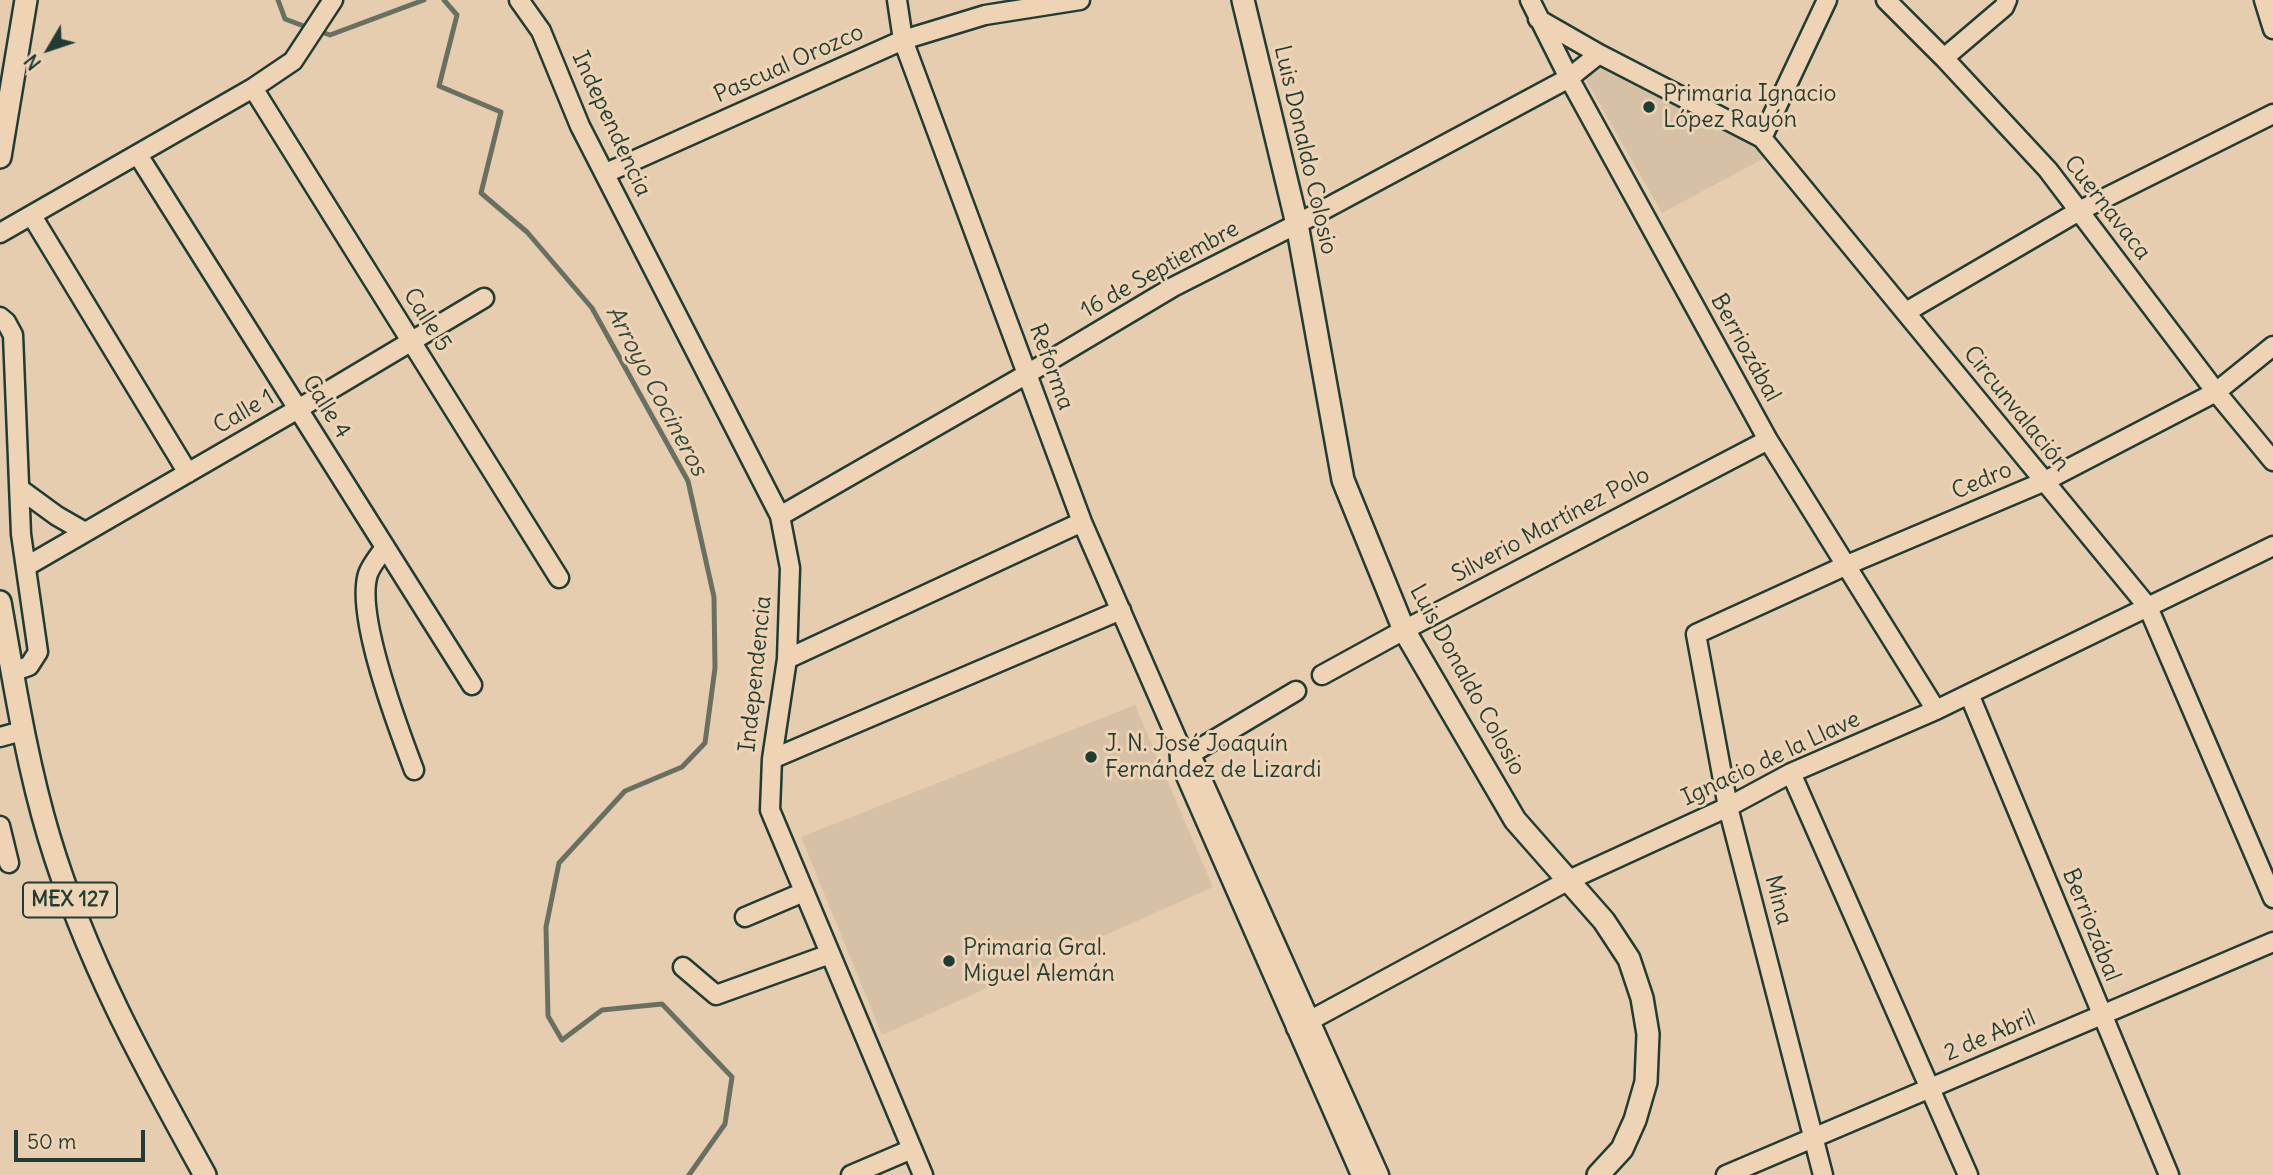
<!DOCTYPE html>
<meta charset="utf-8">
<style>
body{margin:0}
#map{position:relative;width:2273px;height:1175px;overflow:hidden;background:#e7cdb0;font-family:Delius,sans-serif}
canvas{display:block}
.north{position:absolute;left:14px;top:14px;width:70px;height:70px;-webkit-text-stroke:5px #efd3b5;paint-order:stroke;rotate:231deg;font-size:19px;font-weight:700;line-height:28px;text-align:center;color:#1f3d34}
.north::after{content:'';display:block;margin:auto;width:24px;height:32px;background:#1f3d34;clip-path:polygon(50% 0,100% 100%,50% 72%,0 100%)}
.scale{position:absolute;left:14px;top:1130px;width:131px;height:32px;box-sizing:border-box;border:4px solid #1f3d34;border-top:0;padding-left:9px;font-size:21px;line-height:24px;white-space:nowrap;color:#1f3d34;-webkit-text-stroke:5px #efd3b5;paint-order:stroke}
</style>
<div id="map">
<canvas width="2273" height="1175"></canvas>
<div class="north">N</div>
<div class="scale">50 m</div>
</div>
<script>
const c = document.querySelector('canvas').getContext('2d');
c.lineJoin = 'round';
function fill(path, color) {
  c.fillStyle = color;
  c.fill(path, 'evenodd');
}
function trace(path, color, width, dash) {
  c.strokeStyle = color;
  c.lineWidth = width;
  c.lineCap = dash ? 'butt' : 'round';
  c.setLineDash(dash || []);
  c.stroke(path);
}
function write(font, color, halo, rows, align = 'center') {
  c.font = font + ' Delius,sans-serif';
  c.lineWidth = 6;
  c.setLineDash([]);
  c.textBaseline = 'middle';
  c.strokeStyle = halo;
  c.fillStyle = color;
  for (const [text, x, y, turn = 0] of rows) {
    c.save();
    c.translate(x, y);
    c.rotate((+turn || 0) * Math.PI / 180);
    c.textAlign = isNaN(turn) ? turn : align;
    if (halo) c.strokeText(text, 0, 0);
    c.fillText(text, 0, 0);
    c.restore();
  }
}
const built = new Path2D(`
 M1606 61 1758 140 1770 155 1662 213 1583 75Z
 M1135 705 1213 887 882 1035 801 837Z`);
const stream = new Path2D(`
 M278 0 285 19 309 28
 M444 0 457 15 439 86 501 112 481 193 527 232 592 308 688 481 714 597 715 668 705 743 682 767 625 791 559 863 546 927 548 1016 562 1040 602 1010 662 1004 732 1077 725 1124 689 1175
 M318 31 330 35 424 0`);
const minor = new Path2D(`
 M519 0 541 31 580 126 780 516 790 568 787 659 772 759 770 810 923 1175
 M897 0 903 40 1082 522 1179 744 1180 760 1185 774 1361 1175
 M1530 0 1569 78 1768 440 1936 710
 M1886 0 1944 58 2048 170 2216 392 2273 461
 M2264 0 2273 29
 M1538 19 1599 54 1762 138 2148 607 2273 898
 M1944 58 2004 7 2007 0
 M253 88 559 578
 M1762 138 1827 0
 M138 155 472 685
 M606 173 903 40 985 15 1080 0
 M32 216 188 473
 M0 233 253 88 293 61 333 0
 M1906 312 2079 211 2273 114
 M0 317 6 322 13 335 21 534 38 652 29 666 12 672
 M20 489 57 516 85 532
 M780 516 1027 374 1173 287 1297 224 1569 78 1599 54
 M385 547C380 555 371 565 368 574 355 615 398 728 414 770
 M27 566 298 409 484 298
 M787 659 1082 522
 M1322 675 1404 630 1768 440
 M1969 694 2169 1175
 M0 737 22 731
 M1184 749 1191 755 1379 1175
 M772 759 1121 610
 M1182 759 1296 691
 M1791 773 1968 1175
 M0 826 9 863
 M745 917 804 892
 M683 967 716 995 830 954
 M1296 1028 1569 880 1728 807 1791 773 1936 710 2273 546
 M851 1175 912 1149
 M1726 1175 2273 942
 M1823 1175 1728 807 1696 634 1847 565 2043 482 2216 392 2273 346`);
const major = new Path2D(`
 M1243 0 1297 224 1343 480 1404 630 1515 820 1604 921 1629 959 1642 998 1648 1034 1646 1082 1635 1120 1622 1149 1598 1175
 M0 157 26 0
 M0 602C14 681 26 760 49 837 86 960 143 1063 205 1175`);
const markers = [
 [1649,107,7,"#1f3d34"],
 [1091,757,7,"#1f3d34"],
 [949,961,7,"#1f3d34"]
];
const shields = [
 [70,900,94]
];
const shieldNames = [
 ["MEX 127",70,900]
];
const streetNames = [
 ["Pascual Orozco",789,64,-24],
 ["Independencia",611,124,65],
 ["Luis Donaldo Colosio",1305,150,77],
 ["Cuernavaca",2107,208,52],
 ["16 de Septiembre",1160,270,-29],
 ["Calle 5",427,320,58],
 ["Berriozábal",1745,348,61],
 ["Reforma",1051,367,70],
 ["Calle 4",326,407,58],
 ["Circunvalación",2016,409,51],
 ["Calle 1",244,412,-30],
 ["Cedro",1982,481,-23],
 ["Silverio Martínez Polo",1551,525,-28],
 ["Independencia",756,674,-84],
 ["Luis Donaldo Colosio",1467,680,61],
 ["Ignacio de la Llave",1771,759,-25],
 ["Mina",1778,900,75],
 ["Berriozábal",2091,925,68],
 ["2 de Abril",1990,1036,-23]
];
const poiNames = [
 ["Primaria Ignacio",1663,94],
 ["López Rayón",1663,120],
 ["J. N. José Joaquín",1105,744],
 ["Fernández de Lizardi",1105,770],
 ["Primaria Gral.",963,948],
 ["Miguel Alemán",963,974]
];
const waterNames = [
 ["Arroyo Cocineros",656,391,62]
];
fill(built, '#d6c1a6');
trace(stream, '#687161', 5);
trace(minor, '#1f3d34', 23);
trace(major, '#1f3d34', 26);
trace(minor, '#efd3b5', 18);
trace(major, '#efd3b5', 21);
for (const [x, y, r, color] of markers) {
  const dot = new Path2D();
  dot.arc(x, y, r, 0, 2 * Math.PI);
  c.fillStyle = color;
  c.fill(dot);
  trace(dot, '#efd3b5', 2.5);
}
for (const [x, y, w] of shields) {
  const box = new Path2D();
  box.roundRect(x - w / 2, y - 17.5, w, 35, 5);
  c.fillStyle = '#efd3b5';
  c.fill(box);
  trace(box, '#1f3d34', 2);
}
write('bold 21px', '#1f3d34', null, shieldNames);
write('23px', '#1f3d34', '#efd3b5', streetNames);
write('23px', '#1f3d34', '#efd3b5', poiNames, 'left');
write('italic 24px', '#314a3f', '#efd3b5', waterNames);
</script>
